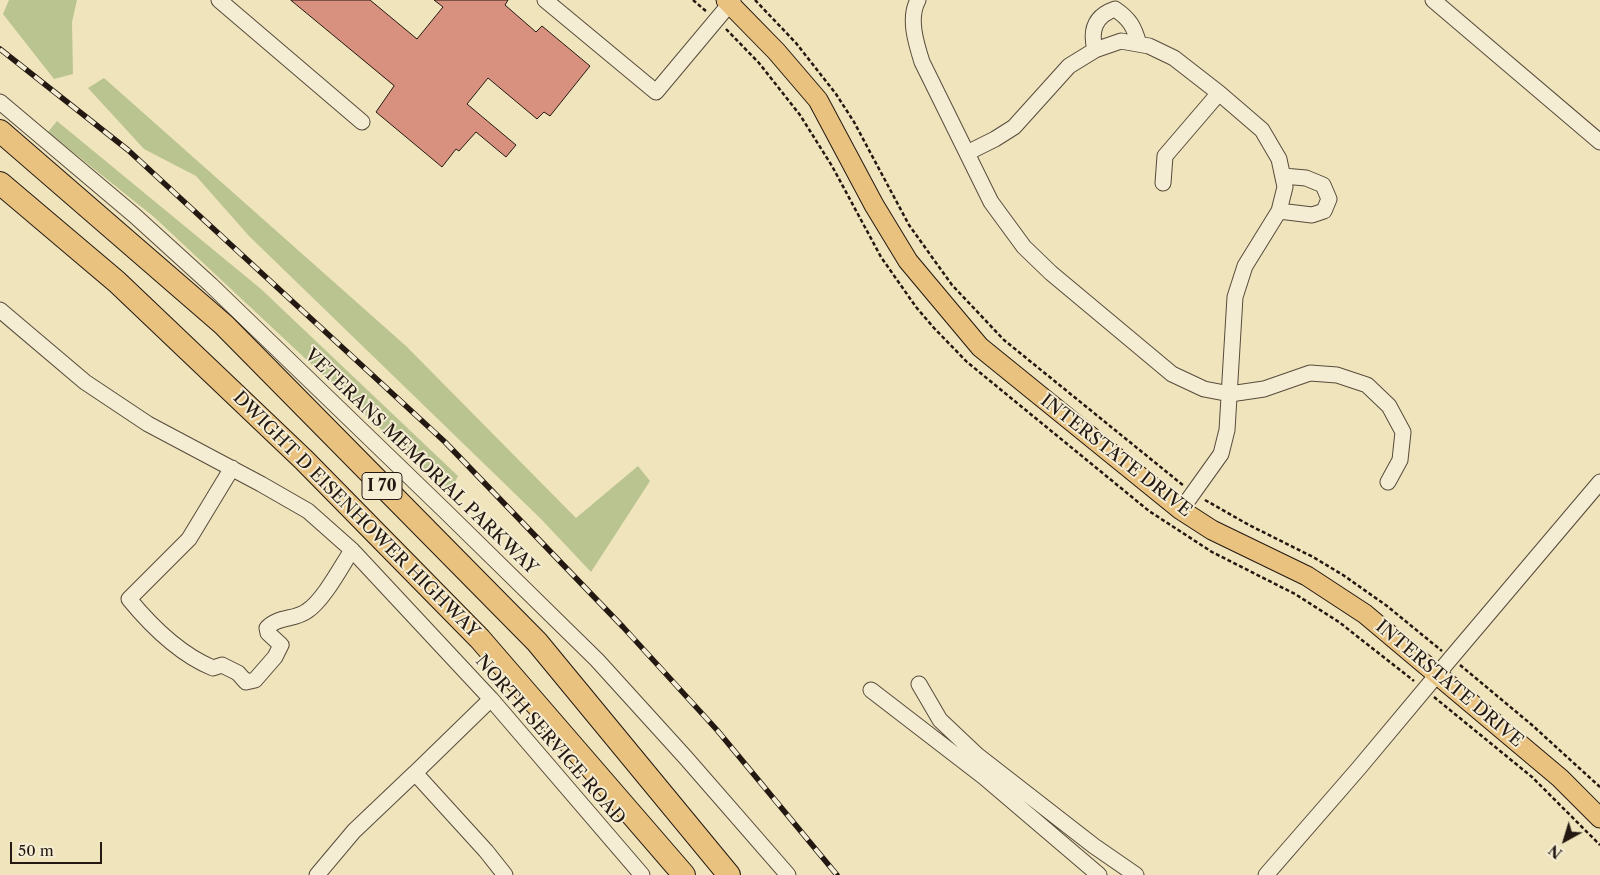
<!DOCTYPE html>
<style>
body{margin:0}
#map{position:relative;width:1600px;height:875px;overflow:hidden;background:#efe4bb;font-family:"Libre Caslon Text",serif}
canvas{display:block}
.north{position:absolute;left:1540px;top:815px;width:50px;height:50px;-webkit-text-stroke:4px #f5edd3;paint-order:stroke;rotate:219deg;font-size:14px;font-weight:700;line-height:20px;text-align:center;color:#241812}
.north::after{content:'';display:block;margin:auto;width:18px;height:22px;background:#241812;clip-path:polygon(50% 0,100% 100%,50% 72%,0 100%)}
.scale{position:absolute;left:10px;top:842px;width:92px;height:22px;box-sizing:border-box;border:2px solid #241812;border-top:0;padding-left:6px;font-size:15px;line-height:18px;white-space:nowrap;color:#241812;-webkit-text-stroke:4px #f5edd3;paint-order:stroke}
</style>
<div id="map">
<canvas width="1600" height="875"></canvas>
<div class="north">N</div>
<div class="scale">50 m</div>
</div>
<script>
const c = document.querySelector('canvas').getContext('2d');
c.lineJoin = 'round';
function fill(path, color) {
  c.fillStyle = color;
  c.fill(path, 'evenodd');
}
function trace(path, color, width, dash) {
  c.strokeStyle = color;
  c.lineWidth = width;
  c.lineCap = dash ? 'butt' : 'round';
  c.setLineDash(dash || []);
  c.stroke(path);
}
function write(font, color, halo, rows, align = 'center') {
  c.font = font + ' "Libre Caslon Text",serif';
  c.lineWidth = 4;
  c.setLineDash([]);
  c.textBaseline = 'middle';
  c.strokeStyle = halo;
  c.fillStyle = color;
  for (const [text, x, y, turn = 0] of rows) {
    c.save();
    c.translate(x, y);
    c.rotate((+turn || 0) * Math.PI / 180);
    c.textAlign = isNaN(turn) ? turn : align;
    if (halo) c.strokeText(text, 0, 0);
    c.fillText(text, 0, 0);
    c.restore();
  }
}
const green = new Path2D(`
 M9 0H77L72 22 73 74 54 79 3 14Z
 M104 78 406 346 576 518 638 466 650 481 591 572 540 518 249 236 196 176 144 149 88 88Z
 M57 121 261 289 458 476 449 493 154 217 48 132Z`);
const building = new Path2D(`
 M291 0H370L417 39 443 7 434 0H508L505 5 536 32 542 26 590 66 550 116 544 112 537 119 488 78 467 104 516 145 506 157 476 132 459 151 456 149 442 167 376 112 394 86Z`);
const path = new Path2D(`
 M693 0 707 12
 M755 0 796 43 836 94 854 122 909 225 952 285 1004 340 1184 486
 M726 29 759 63 800 115 832 166 881 257 916 307 934 328 967 362 1149 511 1212 552 1295 594 1339 622 1414 681
 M1205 500 1249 525 1313 557 1343 575 1387 606 1442 651
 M1460 665 1532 725 1600 787
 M1434 697 1532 777 1600 845`);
const minor = new Path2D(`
 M219 0 362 122
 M545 0 656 92 733 0
 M918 0C908 18 916 43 922 62L991 202 1024 247 1051 273 1172 374 1204 389 1230 394 1264 389 1310 373 1337 375 1367 385 1389 406 1403 432 1400 460 1388 482
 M1433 0 1600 142
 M1095 50C1090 30 1095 16 1115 9 1130 19 1134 27 1139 44
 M0 102 134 215 211 285 444 510 597 660 686 758 788 875
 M967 153 995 139 1014 127 1069 66 1095 50 1121 41 1149 46 1174 58 1219 93 1262 130 1279 159 1285 187 1279 211 1245 266 1235 297 1227 430 1221 454 1181 510
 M1163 183 1165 156 1219 93
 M1279 211 1312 215 1324 211 1329 199 1323 185 1306 178 1283 176
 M0 310 85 382 148 424 261 484 308 511 352 550 491 699 642 875
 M232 468 189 539 129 599C152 627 179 654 213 668L222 665 238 673 246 682 255 680 275 657 281 645 268 633 267 628C278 616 295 620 307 611 323 601 341 567 352 550
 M919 684 940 720 977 755 1094 846 1136 875
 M871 690 984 777 1099 875
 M415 773 491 699
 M317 875 354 831 415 773 486 851 505 875
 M1266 875 1359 768 1451 658 1600 482`);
const major = new Path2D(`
 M726 0 776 51 818 100 874 205 908 261 980 347 1181 510 1212 530 1307 576 1365 614 1560 778 1600 818`);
const highway = new Path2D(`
 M0 131 224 325 537 642 729 875
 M0 183 117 282 304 460 480 639 684 875`);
const rail = new Path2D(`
 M0 49 128 150 445 442 623 627 717 730 837 875`);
const shields = [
 [382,486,40]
];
const shieldNames = [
 ["I 70",382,486]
];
const streetNames = [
 ["INTERSTATE DRIVE",1116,456,38],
 ["VETERANS MEMORIAL PARKWAY",421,462,44],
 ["DWIGHT D EISENHOWER HIGHWAY",356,515,45],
 ["INTERSTATE DRIVE",1449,684,40],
 ["NORTH SERVICE ROAD",550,740,49]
];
fill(green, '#bac490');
fill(building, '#d8917e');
trace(building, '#241812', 1);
trace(minor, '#574b3c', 17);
trace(major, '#241812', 21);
trace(highway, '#241812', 24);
trace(path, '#241812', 2.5, [4, 2.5]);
trace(minor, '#f5edd3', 15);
trace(major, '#e8c27e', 19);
trace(highway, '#e8c27e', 22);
trace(rail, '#241812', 5.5);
trace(rail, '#f5edd3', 4, [11]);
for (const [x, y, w] of shields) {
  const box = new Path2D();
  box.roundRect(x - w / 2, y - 13.5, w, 27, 4);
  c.fillStyle = '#f5edd3';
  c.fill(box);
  trace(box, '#241812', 1);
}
write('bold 16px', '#241812', null, shieldNames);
write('18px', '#241812', '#f5edd3', streetNames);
</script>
